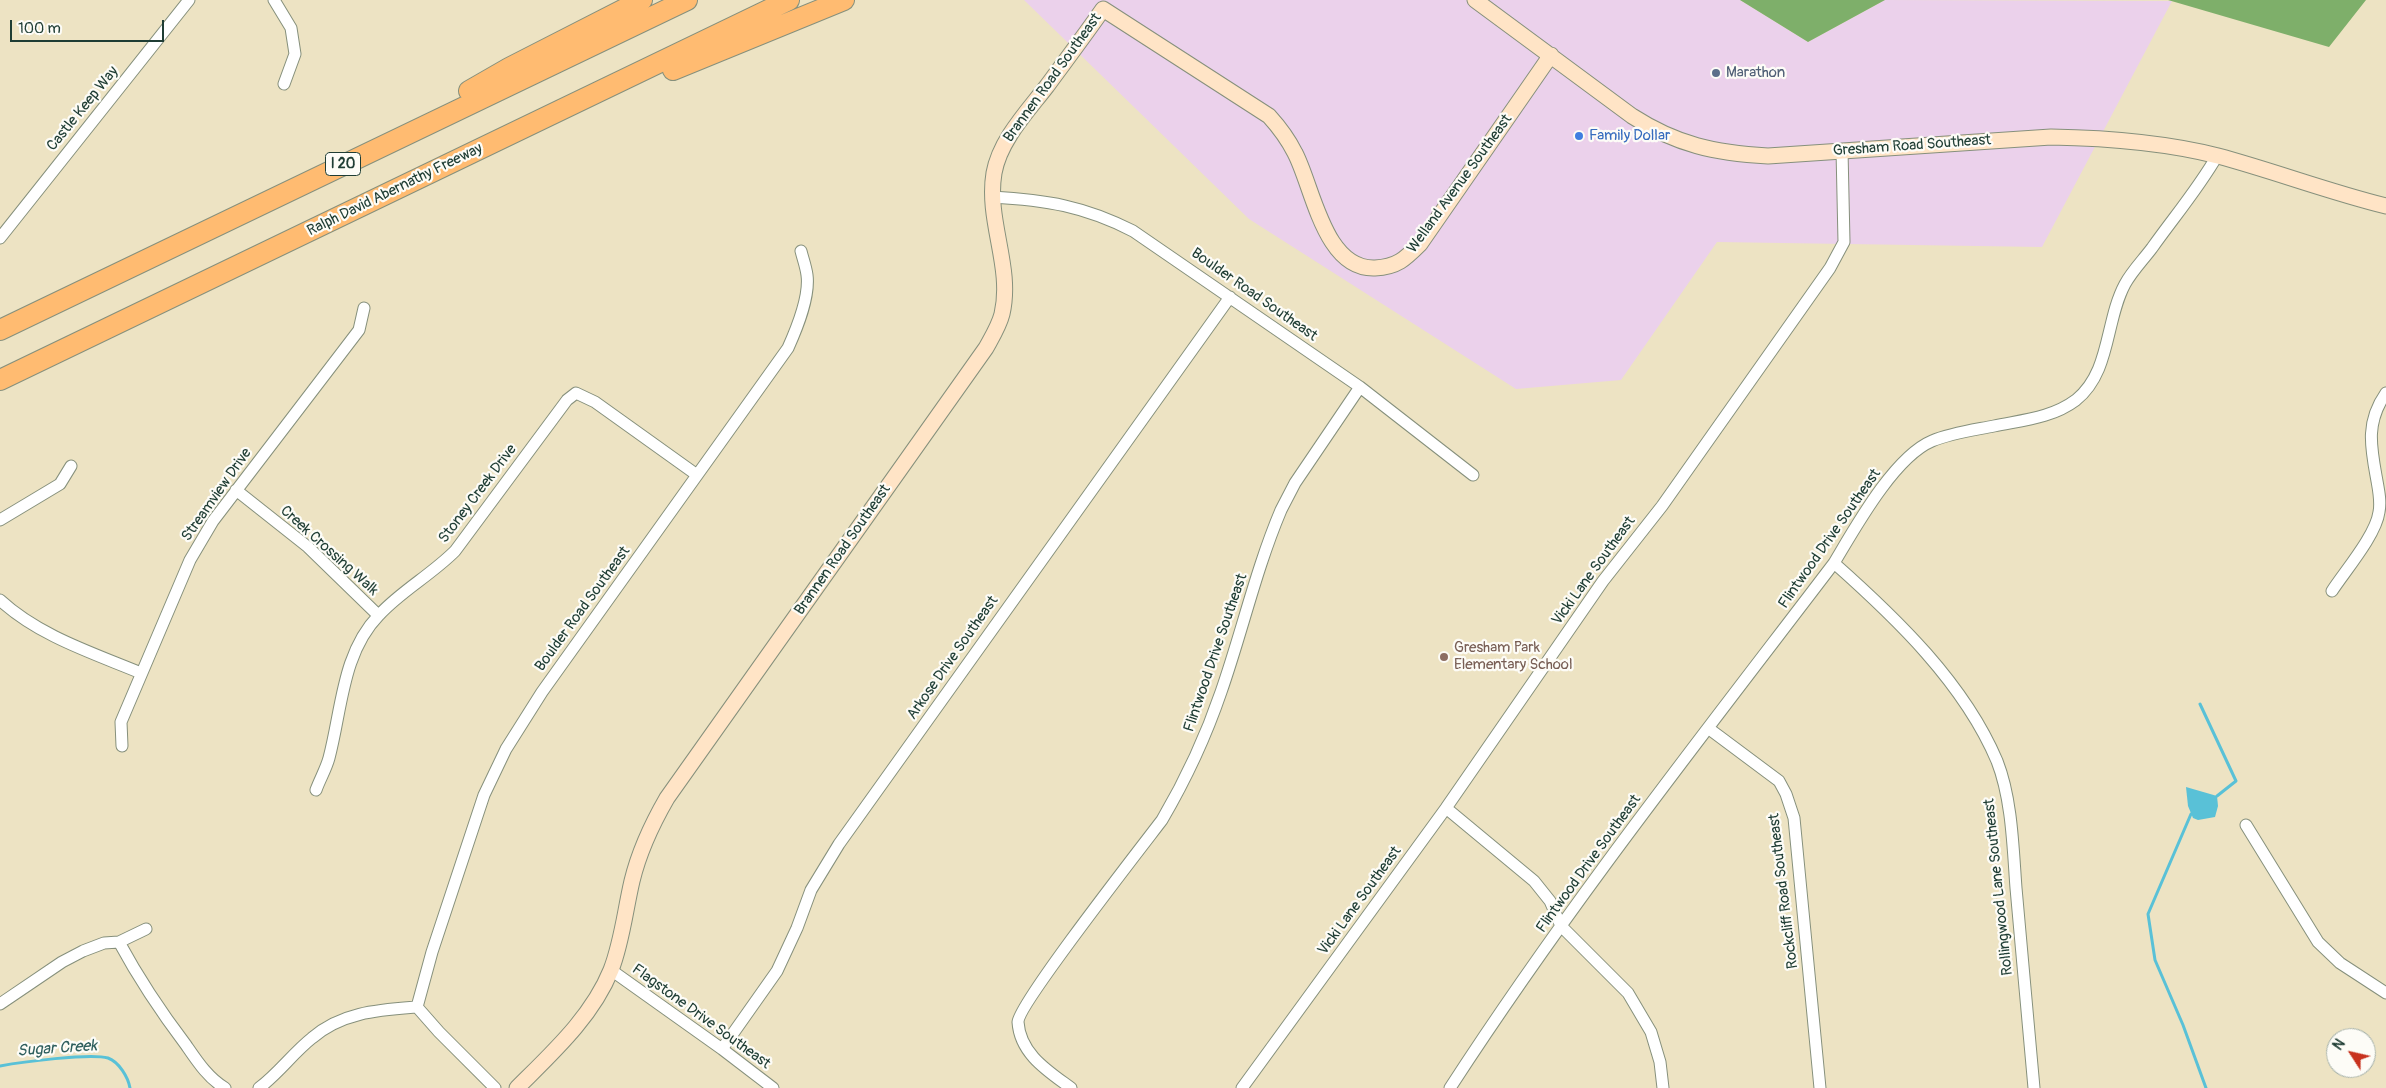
<!DOCTYPE html>
<style>
body{margin:0}
#map{position:relative;width:2386px;height:1088px;overflow:hidden;background:#ede3c3;font-family:Pangolin,sans-serif}
canvas{display:block}
.north{position:absolute;left:2326px;top:1028px;width:50px;height:50px;box-sizing:border-box;background:#fdfcf7;border:1px solid #a4b0a9;border-radius:50%;rotate:305deg;font-size:14px;font-weight:700;line-height:20px;text-align:center;color:#1f3d34}
.north::after{content:'';display:block;margin:auto;width:18px;height:22px;background:#c8321e;clip-path:polygon(50% 0,100% 100%,50% 72%,0 100%)}
.scale{position:absolute;left:10px;top:20px;width:154px;height:22px;box-sizing:border-box;border:2px solid #1f3d34;border-top:0;padding-left:6px;font-size:15px;line-height:18px;white-space:nowrap;color:#1f3d34;-webkit-text-stroke:4px #fdfcf7;paint-order:stroke}
</style>
<div id="map">
<canvas width="2386" height="1088"></canvas>
<div class="north">N</div>
<div class="scale">100 m</div>
</div>
<script>
const c = document.querySelector('canvas').getContext('2d');
c.lineJoin = 'round';
function fill(path, color) {
  c.fillStyle = color;
  c.fill(path, 'evenodd');
}
function trace(path, color, width, dash) {
  c.strokeStyle = color;
  c.lineWidth = width;
  c.lineCap = dash ? 'butt' : 'round';
  c.setLineDash(dash || []);
  c.stroke(path);
}
function write(font, color, halo, rows, align = 'center') {
  c.font = font + ' Pangolin,sans-serif';
  c.lineWidth = 4.5;
  c.setLineDash([]);
  c.textBaseline = 'middle';
  c.strokeStyle = halo;
  c.fillStyle = color;
  for (const [text, x, y, turn = 0] of rows) {
    c.save();
    c.translate(x, y);
    c.rotate((+turn || 0) * Math.PI / 180);
    c.textAlign = isNaN(turn) ? turn : align;
    if (halo) c.strokeText(text, 0, 0);
    c.fillText(text, 0, 0);
    c.restore();
  }
}
const built = new Path2D(`
 M1024 0H1740L1808 42 1885 0 2172 1 2042 247 1717 242 1621 380 1516 389 1249 219Z`);
const forest = new Path2D(`
 M1740 0H1885L1808 42Z
 M2168 0H2366L2329 47Z`);
const water = new Path2D(`
 M2186 787 2217 796 2218 806 2215 817 2198 820 2193 818 2188 806Z`);
const stream = new Path2D(`
 M2200 704 2236 781 2217 796
 M2191 814 2148 914 2155 960 2183 1025 2206 1088
 M0 1066C21 1062 90 1053 108 1058 119 1062 128 1077 130 1088`);
const street = new Path2D(`
 M274 0 291 28 295 54 284 84
 M992 197C1046 200 1084 206 1133 231L1360 387 1473 475
 M0 238 189 0
 M236 490 308 547 378 615
 M0 520 60 484 71 466
 M1834 563C1896 618 1964 683 1997 761 2012 799 2013 848 2016 888 2022 955 2028 1021 2034 1088
 M2332 591C2345 571 2376 535 2379 512 2381 502 2379 492 2377 481 2371 448 2365 423 2386 393
 M0 600C39 636 93 653 141 673
 M1708 728 1779 781 1786 794 1794 818 1820 1088
 M122 746 121 722 190 560 213 521 359 330 364 308
 M316 790C320 779 326 769 329 758 342 709 342 653 379 615 401 591 431 575 455 551L567 400 576 393 595 402 697 475
 M1446 808 1534 881 1550 901 1561 926 1628 993 1651 1032 1660 1062 1663 1088
 M2246 825 2318 942 2340 963 2386 993
 M119 942C139 979 161 1012 186 1045 197 1061 208 1078 225 1088
 M611 970 722 1049 773 1088
 M0 1004 62 962 83 951 104 943 119 942 146 929
 M417 1007 432 952 484 795 506 749 542 692 788 348C797 328 810 297 807 275 806 267 803 259 801 251
 M417 1007 439 1032 495 1088
 M722 1049 777 971 797 928 811 890 839 844 1230 297
 M259 1088C279 1073 293 1053 312 1038 342 1012 379 1010 417 1007
 M1071 1088C1048 1071 1020 1054 1018 1022 1018 1005 1143 845 1162 820 1186 779 1206 736 1221 692 1242 632 1256 569 1281 510L1295 483 1360 387
 M1242 1088 1446 808 1603 581 1662 506 1830 268 1844 242 1842 150
 M1450 1088C1568 906 1703 735 1834 563 1855 528 1894 457 1932 441 1951 433 1974 430 1994 426 2023 420 2052 418 2076 400 2111 372 2105 321 2125 284 2132 271 2143 260 2152 248 2174 217 2198 189 2217 156`);
const secondary = new Path2D(`
 M1475 0 1632 116C1677 145 1715 153 1768 156L2051 137C2107 138 2163 142 2218 156 2274 171 2329 192 2386 206
 M517 1088C552 1053 592 1017 611 970 622 942 625 911 632 881 639 852 652 824 667 798L986 348C992 337 999 326 1002 314 1013 267 986 221 994 173 1000 140 1027 112 1047 86 1066 60 1085 35 1103 9L1269 116C1279 127 1288 139 1295 153 1313 187 1324 270 1375 268 1397 267 1405 259 1420 244L1551 55`);
const highway = new Path2D(`
 M673 70 844 0
 M469 91 509 68 642 0
 M0 330 687 0
 M0 380 789 0`);
const markers = [
 [1716,73,5,"#5c6f8a"],
 [1579,136,5,"#3f7fe0"],
 [1444,657,5,"#8d6e63"]
];
const shields = [
 [343,164,35]
];
const shieldNames = [
 ["I 20",343,164]
];
const serviceNames = [
 ["Marathon",1726,73]
];
const streetNames = [
 ["Brannen Road Southeast",1053,78,-54],
 ["Castle Keep Way",83,109,-51],
 ["Gresham Road Southeast",1912,146,-4],
 ["Welland Avenue Southeast",1460,184,-54],
 ["Ralph David Abernathy Freeway",395,190,-26],
 ["Boulder Road Southeast",1254,295,35],
 ["Stoney Creek Drive",478,494,-53],
 ["Streamview Drive",217,495,-55],
 ["Flintwood Drive Southeast",1830,539,-55],
 ["Brannen Road Southeast",843,550,-55],
 ["Creek Crossing Walk",329,551,42],
 ["Vicki Lane Southeast",1594,571,-54],
 ["Boulder Road Southeast",583,609,-54],
 ["Flintwood Drive Southeast",1216,653,-71],
 ["Arkose Drive Southeast",953,658,-55],
 ["Flintwood Drive Southeast",1589,864,-54],
 ["Rollingwood Lane Southeast",1999,887,-96],
 ["Rockcliff Road Southeast",1784,891,-97],
 ["Vicki Lane Southeast",1360,901,-54],
 ["Flagstone Drive Southeast",701,1017,36]
];
const shopNames = [
 ["Family Dollar",1589,136]
];
const educationNames = [
 ["Gresham Park",1454,648],
 ["Elementary School",1454,665]
];
const waterNames = [
 ["Sugar Creek",57,1049,-4]
];
fill(built, '#ebd1eb');
fill(forest, '#7eaf6a');
fill(water, '#59c1d7');
trace(stream, '#59c1d7', 3);
trace(street, '#86907c', 13);
trace(secondary, '#86907c', 17);
trace(highway, '#86907c', 22);
trace(street, '#fff', 11);
trace(secondary, '#ffe4c6', 15);
trace(highway, '#ffbb71', 20);
for (const [x, y, r, color] of markers) {
  const dot = new Path2D();
  dot.arc(x, y, r, 0, 2 * Math.PI);
  c.fillStyle = color;
  c.fill(dot);
  trace(dot, '#fdfcf7', 2);
}
for (const [x, y, w] of shields) {
  const box = new Path2D();
  box.roundRect(x - w / 2, y - 11.5, w, 23, 4);
  c.fillStyle = '#fdfcf7';
  c.fill(box);
  trace(box, '#1f3d34', 1);
}
write('bold 14px', '#1f3d34', null, shieldNames);
write('15px', '#4e5e75', '#fdfcf7', serviceNames, 'left');
write('15px', '#1f3d34', '#fdfcf7', streetNames);
write('15px', '#366cbe', '#fdfcf7', shopNames, 'left');
write('15px', '#785e54', '#fdfcf7', educationNames, 'left');
write('italic 16px', '#2e5e5d', '#fdfcf7', waterNames);
</script>
